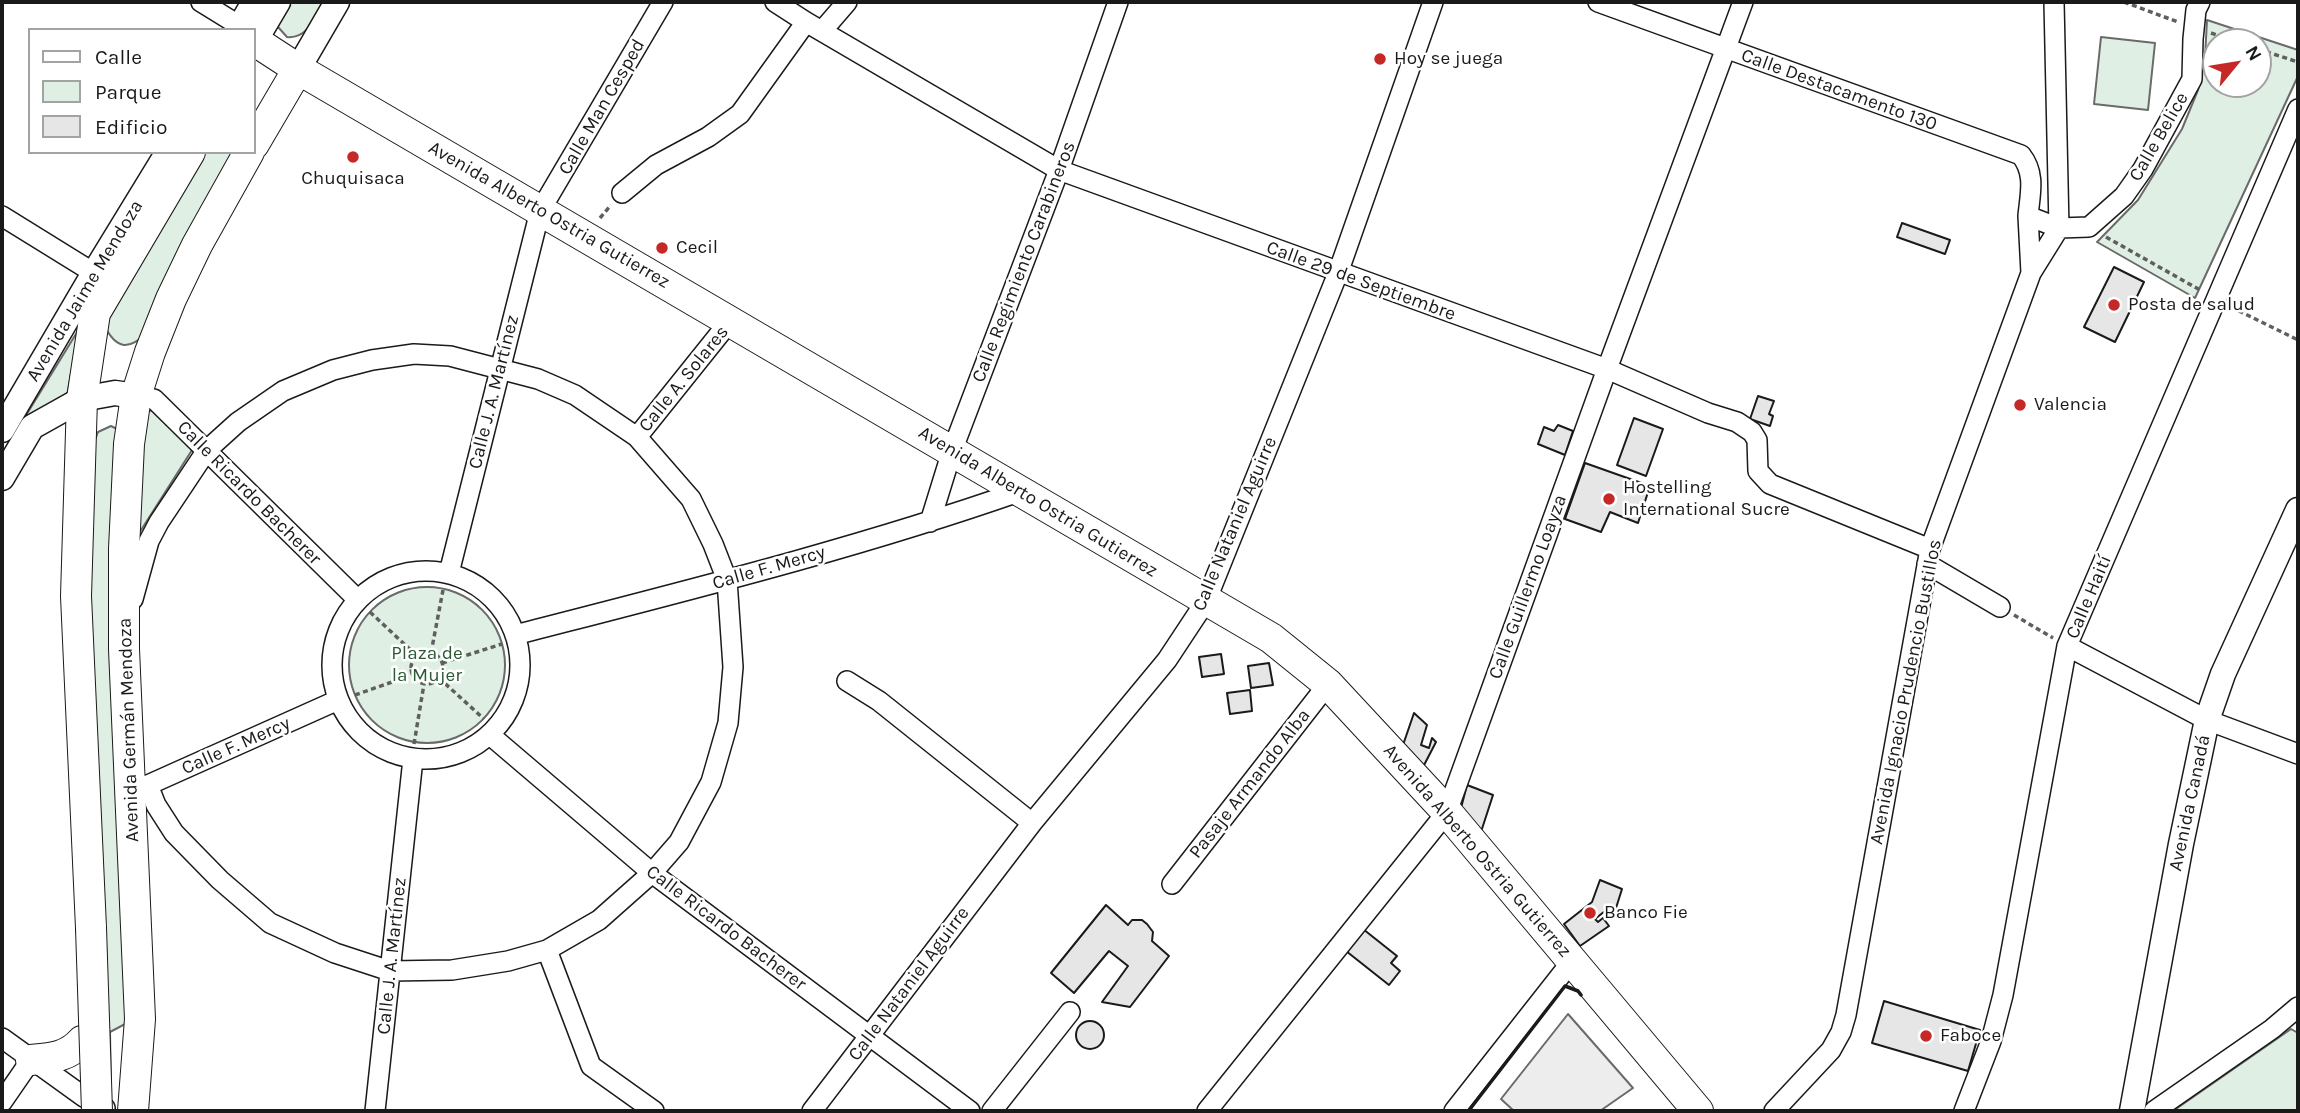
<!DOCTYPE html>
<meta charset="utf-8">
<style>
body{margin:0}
#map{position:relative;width:2300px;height:1113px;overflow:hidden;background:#fff;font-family:Karla,sans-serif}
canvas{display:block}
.frame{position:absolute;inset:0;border:4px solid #1a1a1a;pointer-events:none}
.legend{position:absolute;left:28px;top:28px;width:228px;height:126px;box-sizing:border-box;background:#fff;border:2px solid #a3a3a3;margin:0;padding:9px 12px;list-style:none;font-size:21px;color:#1a1a1a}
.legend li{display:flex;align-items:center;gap:14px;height:35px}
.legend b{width:35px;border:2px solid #a3a3a3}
.north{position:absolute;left:2202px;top:28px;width:70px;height:70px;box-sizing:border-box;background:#fff;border:2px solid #a3a3a3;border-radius:50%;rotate:60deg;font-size:19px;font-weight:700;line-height:28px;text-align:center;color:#1a1a1a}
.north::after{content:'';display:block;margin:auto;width:24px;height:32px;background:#c62828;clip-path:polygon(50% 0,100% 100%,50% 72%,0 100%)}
</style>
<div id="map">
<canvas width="2300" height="1113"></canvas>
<div class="frame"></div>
<ul class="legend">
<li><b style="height:9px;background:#fff"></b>Calle</li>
<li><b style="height:19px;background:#e0efe3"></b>Parque</li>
<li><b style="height:19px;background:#e6e6e6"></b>Edificio</li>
</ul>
<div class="north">N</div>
</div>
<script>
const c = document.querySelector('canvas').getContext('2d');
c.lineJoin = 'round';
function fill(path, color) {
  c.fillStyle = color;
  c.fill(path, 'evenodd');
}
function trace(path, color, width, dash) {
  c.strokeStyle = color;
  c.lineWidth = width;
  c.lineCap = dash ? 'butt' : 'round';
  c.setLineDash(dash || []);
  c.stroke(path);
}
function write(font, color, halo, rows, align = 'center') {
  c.font = font + ' Karla,sans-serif';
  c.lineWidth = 5;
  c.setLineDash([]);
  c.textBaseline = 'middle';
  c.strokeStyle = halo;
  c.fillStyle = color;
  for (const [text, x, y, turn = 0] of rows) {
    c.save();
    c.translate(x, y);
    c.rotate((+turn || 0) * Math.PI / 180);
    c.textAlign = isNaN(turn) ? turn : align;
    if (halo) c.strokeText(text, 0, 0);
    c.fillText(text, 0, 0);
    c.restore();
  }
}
const green = new Path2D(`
 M284 2H323C314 18 308 39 287 37L278 27 275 17Z
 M2207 20 2298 50V76L2195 298 2097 242 2138 200 2182 129 2198 90 2205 58ZM2216 42H2258V84H2216Z
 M2101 37 2155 43 2148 110 2094 104Z
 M197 152H236L147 333C128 351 116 349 104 325Z
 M79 329 67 396 25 417Z
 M158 410 187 439 192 450 136 538 140 418 147 411Z
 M111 426 117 429 127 1023 110 1032 111 1090 108 1093 88 665 95 440 98 432Z
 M349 665a78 78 0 1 1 156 0a78 78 0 1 1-156 0Z
 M2291 1029 2298 1033V1111H2173Z`);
const parking = new Path2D(`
 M1568 1014 1633 1088 1600 1111H1514L1501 1099Z`);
const building = new Path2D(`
 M1902 223 1950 240 1945 254 1897 237Z
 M2114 267 2144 282 2115 342 2084 327Z
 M1758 396 1774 401 1769 414 1773 416 1770 426 1750 419Z
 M1634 418 1663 429 1646 476 1617 465Z
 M1558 425 1573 431 1565 455 1538 444 1544 427 1554 431Z
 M1585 463 1650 486 1638 523 1610 512 1601 532 1565 519Z
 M1221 654 1224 674 1202 677 1199 657Z
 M1269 663 1273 685 1251 688 1248 666Z
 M1250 690 1252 711 1230 714 1227 693Z
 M1414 713 1427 725 1421 745 1429 748 1432 738 1436 742 1422 769 1403 745Z
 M1467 785 1493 795 1480 835 1461 808Z
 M1600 880 1622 889 1616 908 1610 907 1595 919 1598 922 1603 918 1609 926 1580 946 1564 924 1592 902Z
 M1106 905 1128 925 1132 920H1142L1147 924 1153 932 1152 941 1169 956 1130 1007 1102 1002 1128 966 1109 951 1074 993 1051 973Z
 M1363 929 1397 956 1391 963 1400 971 1389 985 1346 951Z
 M1884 1001 1980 1030 1968 1071 1872 1043Z
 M1076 1035a14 14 0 1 1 28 0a14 14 0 1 1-28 0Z`);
const path = new Path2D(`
 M2124 2 2178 22
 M2211 33 2237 42
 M2258 49 2298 62
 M600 218 611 205
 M2106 237 2200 290
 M2231 307 2298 340
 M370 612 417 656
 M2014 615 2053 638
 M411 668a16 16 0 1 1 32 0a16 16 0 1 1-32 0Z
 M431 653 443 590
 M442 663 502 644
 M439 678 484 719
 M355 695 412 675
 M414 744 424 684`);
const minor = new Path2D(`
 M201 2 240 26
 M775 2 806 22 1059 170 1607 369 1708 413 1737 422 1752 432 1757 440 1758 471 1770 484 1930 549
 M1598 2 2021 155C2036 174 2030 194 2028 216L2059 228 2089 227 2124 196 2143 169 2192 79 2193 39 2196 10 2200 2
 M2054 2 2059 228
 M822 31 847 2
 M622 193 656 165 708 137 740 114 806 22
 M2 216 94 273
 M2028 216 2031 273
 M136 396 154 399 357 599
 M637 437 730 321
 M930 522 952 451 1059 170 1118 2
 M1927 564 2000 607
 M332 665a94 94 0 1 1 188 0a94 94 0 1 1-188 0Z
 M449 573 540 211 663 2
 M133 599 149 541 159 522 207 450 238 422 283 391 333 370 372 360 414 354 450 356 538 379 575 395 637 437 691 499 713 544 727 580 733 667 728 723 711 782 679 842 652 873 599 920 547 950 508 961 452 970 390 971 335 953 270 923 220 880 174 833 156 805 148 785
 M515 635C685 591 855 549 1021 491
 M2067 646 2207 720 2298 754
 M847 681 879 701 1032 823
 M490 735 652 873 970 1111
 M137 786 148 785 338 700
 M1172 884 1328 684
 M547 950 591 1066 654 1111
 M2 1038 84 1097 105 1108
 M2 1102 31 1060
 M375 1111 413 759
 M812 1111 1032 823 1167 660 1206 601 1338 273 1433 2
 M992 1111 1070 1012
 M1207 1111 1447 812 1607 369 1743 2
 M1454 1111 1572 961
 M1774 1111 1831 1050 1841 1032 1846 1015 1930 549 2031 273 2059 228
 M1964 1111 1991 1041 2003 995 2067 646 2298 109
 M2154 1111 2272 1029 2298 1007`);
const major = new Path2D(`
 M238 30 254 2
 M254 40 255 41 278 2
 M298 69 337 2
 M2 430 94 273 168 152
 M2 478 32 427 82 399 115 393 136 396
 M2132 1111 2181 844 2207 720 2223 674 2298 510`);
const highway = new Path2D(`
 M254 43 255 41 298 69 1271 638 1328 684 1447 812 1698 1111
 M254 144 298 69
 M91 928 76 596 82 399 95 313 190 152
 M31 1060C52 1058 68 1057 82 1041
 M133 1111 140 1019 124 649V549L129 444 136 396 150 352 171 299 197 245 249 152`);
const highwayBridge = new Path2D(`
 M91 928 97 1111`);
const wall = new Path2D(`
 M1473 1111 1470 1109 1565 986 1578 991 1581 995`);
const markers = [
 [1380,59,7,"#c62828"],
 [353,157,7,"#c62828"],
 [662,248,7,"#c62828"],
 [2114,305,7,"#c62828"],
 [2020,405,7,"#c62828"],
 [1609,499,7,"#c62828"],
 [1590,913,7,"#c62828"],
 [1926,1036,7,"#c62828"]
];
const poiNames = [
 ["Hoy se juega",1394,59],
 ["Chuquisaca",353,179,"center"],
 ["Cecil",676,248],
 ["Posta de salud",2128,305],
 ["Valencia",2034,405],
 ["Hostelling",1623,488],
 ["International Sucre",1623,510],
 ["Banco Fie",1604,913],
 ["Faboce",1940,1036]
];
const streetNames = [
 ["Calle Destacamento 130",1839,90,20],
 ["Calle Man Cesped",602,107,-60],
 ["Calle Belice",2159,137,-60],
 ["Avenida Alberto Ostria Gutierrez",549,215,30],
 ["Calle Regimiento Carabineros",1024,262,-69],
 ["Calle 29 de Septiembre",1361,281,20],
 ["Avenida Jaime Mendoza",85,291,-59],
 ["Calle A. Solares",684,379,-51],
 ["Calle J. A. Martínez",494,392,-76],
 ["Calle Ricardo Bacherer",249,493,45],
 ["Avenida Alberto Ostria Gutierrez",1038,502,31],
 ["Calle Nataniel Aguirre",1235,524,-67],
 ["Calle F. Mercy",769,568,-16],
 ["Calle Guillermo Loayza",1528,587,-70],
 ["Calle Haití",2089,597,-67],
 ["Avenida Ignacio Prudencio Bustillos",1906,692,-79],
 ["Avenida Germán Mendoza",129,730,-92],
 ["Calle F. Mercy",236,746,-24],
 ["Pasaje Armando Alba",1250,784,-52],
 ["Avenida Canadá",2190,803,-78],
 ["Avenida Alberto Ostria Gutierrez",1477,851,49],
 ["Calle Ricardo Bacherer",726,928,37],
 ["Calle J. A. Martínez",392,956,-84],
 ["Calle Nataniel Aguirre",909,984,-53]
];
const parkNames = [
 ["Plaza de",427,654],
 ["la Mujer",427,676]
];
fill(green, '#e0efe3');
trace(green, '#6a6a6a', 2);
fill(parking, '#ededed');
trace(parking, '#6a6a6a', 2);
fill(building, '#e6e6e6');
trace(building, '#1a1a1a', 2);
trace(minor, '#1a1a1a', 22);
trace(major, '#1a1a1a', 27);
trace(highway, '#1a1a1a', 32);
trace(path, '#5f5f5f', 3.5, [5, 3.5]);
trace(minor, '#fff', 19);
trace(major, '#fff', 24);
trace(highway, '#fff', 30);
trace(highwayBridge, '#1a1a1a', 32, []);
trace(highwayBridge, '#fff', 30);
trace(wall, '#1a1a1a', 3.5);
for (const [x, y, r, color] of markers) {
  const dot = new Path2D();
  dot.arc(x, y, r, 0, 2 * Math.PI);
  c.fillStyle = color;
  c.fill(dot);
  trace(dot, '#fff', 2.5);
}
write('19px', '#1a1a1a', '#fff', poiNames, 'left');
write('19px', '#1a1a1a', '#fff', streetNames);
write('19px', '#2b5a34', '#fff', parkNames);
</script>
